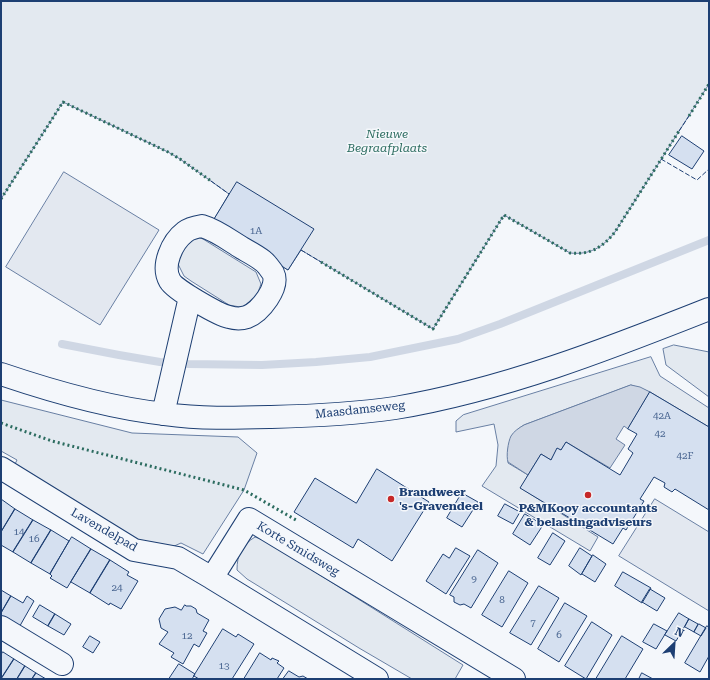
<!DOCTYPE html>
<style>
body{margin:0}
#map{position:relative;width:710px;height:680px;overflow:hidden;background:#f4f7fb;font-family:"Roboto Serif",serif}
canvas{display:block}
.frame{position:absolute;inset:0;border:2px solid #1d3f73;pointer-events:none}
.north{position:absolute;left:654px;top:624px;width:40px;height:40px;-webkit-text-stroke:3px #f4f7fb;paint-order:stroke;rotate:25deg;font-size:11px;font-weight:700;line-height:16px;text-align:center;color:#1d3f73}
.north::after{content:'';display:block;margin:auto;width:14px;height:18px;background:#1d3f73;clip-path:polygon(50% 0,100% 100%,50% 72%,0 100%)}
</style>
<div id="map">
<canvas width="710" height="680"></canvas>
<div class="frame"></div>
<div class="north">N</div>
</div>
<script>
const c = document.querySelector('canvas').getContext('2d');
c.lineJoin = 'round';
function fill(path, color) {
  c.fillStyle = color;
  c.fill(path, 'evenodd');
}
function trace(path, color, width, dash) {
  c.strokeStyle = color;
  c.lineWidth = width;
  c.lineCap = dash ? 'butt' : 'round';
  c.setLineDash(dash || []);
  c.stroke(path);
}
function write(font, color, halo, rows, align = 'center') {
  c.font = font + ' "Roboto Serif",serif';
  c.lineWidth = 3;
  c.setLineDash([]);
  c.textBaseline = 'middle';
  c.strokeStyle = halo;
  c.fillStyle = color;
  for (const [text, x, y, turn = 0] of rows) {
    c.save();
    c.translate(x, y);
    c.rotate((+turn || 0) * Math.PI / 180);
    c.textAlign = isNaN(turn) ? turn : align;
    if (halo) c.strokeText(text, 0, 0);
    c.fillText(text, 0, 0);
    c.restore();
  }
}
const green = new Path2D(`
 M1 1H709V84L615 232C602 248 590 255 570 253L504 215 433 329 301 250 288 270 212 223 229 194 180 159 168 152 63 102 1 199Z
 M197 237 203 239 256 272 261 284 256 298 248 305 240 307 229 305 191 281 184 276 178 264 184 245Z
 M674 345 709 352V397L666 365 663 349Z
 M651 357 660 376 709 408V427L650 392 631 385 524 425C507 435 510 445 508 463L528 475 521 488 598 537 590 551 482 486 496 466 498 445 494 424 456 432V421L463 415Z
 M1 400 132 433 238 437 257 453 244 490 203 554 181 543 172 547 138 544 13 468 17 460 1 451Z
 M255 537 266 541 463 665 455 679H412L359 648 247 579 237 570C237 554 242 545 255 537Z`);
const parking = new Path2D(`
 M64 172 159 230 100 325 6 267Z
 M655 499 709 532V611L619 556Z`);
const water = new Path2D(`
 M631 385 640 387 650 392 628 429 624 426 616 439 625 445 610 468 566 442 561 450 557 449 551 460 541 454 528 475 508 462C506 456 508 442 511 436 514 431 519 428 524 425Z`);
const stream = new Path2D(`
 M62 344 119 355 160 362 188 364 262 365 316 362 370 357 458 339 500 324 709 240`);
const building = new Path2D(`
 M682 136 704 151 692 169 669 155Z
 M237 182 314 229 288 270 212 223Z
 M650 392 709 427V510L675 489 672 492 664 487 665 483 654 477 640 499 644 501 626 530 623 528 613 544 520 488 541 454 551 460 557 448 561 450 566 442 620 475 633 453 628 449 637 434 628 429Z
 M377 469 429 502 392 561 358 539 353 548 294 512 315 478 356 503Z
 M462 493 478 502 462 527 447 518Z
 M1 499 15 509 1 532Z
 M505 504 520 512 513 524 498 516Z
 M15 509 33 520 13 552 1 545V532Z
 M525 514 543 525 530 545 513 534Z
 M33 520 51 530 31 563 13 552Z
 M51 530 69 541 50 574 31 563Z
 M553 533 565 541 550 565 538 558Z
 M72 537 91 549 67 588 50 578 52 576 50 574Z
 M456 548 470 556 446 594 426 581 443 554 449 558Z
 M580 548 592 556 581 575 569 566Z
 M91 549 110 560 90 593 71 582Z
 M478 550 498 563 471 608 464 604 460 605 454 602V597L450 595Z
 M593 555 606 564 595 582 582 574Z
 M110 560 129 572 127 575 138 581 121 609 110 603 109 605 90 593Z
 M509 571 528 583 502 627 482 615Z
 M623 572 651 588 642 603 615 586Z
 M539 586 559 598 531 645 510 633Z
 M650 589 665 598 657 611 642 602Z
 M1 590 11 596 1 613Z
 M11 596 23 603 27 596 34 601 17 631 1 621V613Z
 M565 603 587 616 559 662 538 649Z
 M40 605 55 614 48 626 33 617Z
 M185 605 186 606H191L196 609 197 613 209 620 203 631 207 633 199 647 194 644 183 664 171 657 174 653 159 644 168 632 161 628 159 619 165 609 175 607 181 610Z
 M679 613 689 619 676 641 665 635Z
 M55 614 71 624 64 635 48 626Z
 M689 619 698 624 694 632 685 627Z
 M592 622 612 635 586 679 565 666Z
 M654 624 667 631 656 649 643 642Z
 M699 624 706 628 701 636 694 632Z
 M707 626 709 627V656L700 672 685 663Z
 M223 629 236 637 238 634 254 644 232 679H199L194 676Z
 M90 636 100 642 93 653 83 647Z
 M622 636 643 649 625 679H596Z
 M3 652 14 659 1 679V655Z
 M260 653 271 660 272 658 279 661 277 663 284 668 277 679H244Z
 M14 659 25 666 17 679H1Z
 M179 664 195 674 192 679H169Z
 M25 666 36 673 32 679H17Z
 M289 671 299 677 303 676 308 679H283Z
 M36 673 46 679H32Z
 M642 673 653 679H639Z`);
const minor = new Path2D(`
 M202 226C216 230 229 240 242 248 249 252 257 256 263 261 267 264 270 269 273 273 280 287 260 312 247 317 241 319 236 319 229 317 219 315 175 290 170 281 161 266 172 242 185 232 190 228 196 227 202 226Z
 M1 374C54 392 109 408 165 414 201 419 234 418 271 417 312 416 354 414 395 408 503 390 608 349 709 309
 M163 414 190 297
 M1 468 134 550 178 558 212 578
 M1 627 62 664
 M377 679 212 578 249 519 514 679`);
const hedge = new Path2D(`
 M689 116 709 84
 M1 199 63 102 168 152 180 159 211 181
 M321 262 433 329 504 215 570 253C590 255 602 248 615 232L679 131
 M1 423 52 441 244 490 296 520`);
const fence = new Path2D(`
 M679 131 689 116
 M661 159 697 180 709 169
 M211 181 229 194
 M301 250 321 262`);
const markers = [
 [588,495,4,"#c62828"],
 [391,499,4,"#c62828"]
];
const numberNames = [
 ["1A",256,231],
 ["42A",662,416],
 ["42",660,434],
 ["42F",685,456],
 ["14",19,532],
 ["16",34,539],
 ["9",474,579],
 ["24",117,588],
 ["8",502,600],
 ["7",533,623],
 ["6",559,635],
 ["12",187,636],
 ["13",224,666]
];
const parkNames = [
 ["Nieuwe",387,134],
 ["Begraafplaats",387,148]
];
const streetNames = [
 ["Maasdamseweg",360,410,-6],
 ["Lavendelpad",104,530,30],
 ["Korte Smidsweg",298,549,31]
];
const poiNames = [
 ["Brandweer",399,492],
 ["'s-Gravendeel",399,506],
 ["P&MKooy accountants",588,508,"center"],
 ["& belastingadviseurs",588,522,"center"]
];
fill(green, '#e3e9f0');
trace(green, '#687fa3', 1);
fill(parking, '#e3e8f0');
trace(parking, '#687fa3', 1);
fill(water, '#cfd7e4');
trace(water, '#687fa3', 1);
trace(stream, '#cfd7e4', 8);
fill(building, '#d5e0f0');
trace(building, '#1d3f73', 1);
trace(minor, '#1d3f73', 24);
trace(minor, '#f4f7fb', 22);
trace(hedge, '#2c6c60', 3, [2, 3]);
trace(fence, '#1d3f73', 1, [5, 2]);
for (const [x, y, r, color] of markers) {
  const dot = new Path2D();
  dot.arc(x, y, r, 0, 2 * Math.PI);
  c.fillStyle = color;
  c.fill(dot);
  trace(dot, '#f4f7fb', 1.5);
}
write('10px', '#4b6792', null, numberNames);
write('italic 12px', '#2c6c60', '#f4f7fb', parkNames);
write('12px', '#1d3f73', '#f4f7fb', streetNames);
write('bold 12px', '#1d3f73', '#f4f7fb', poiNames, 'left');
</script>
